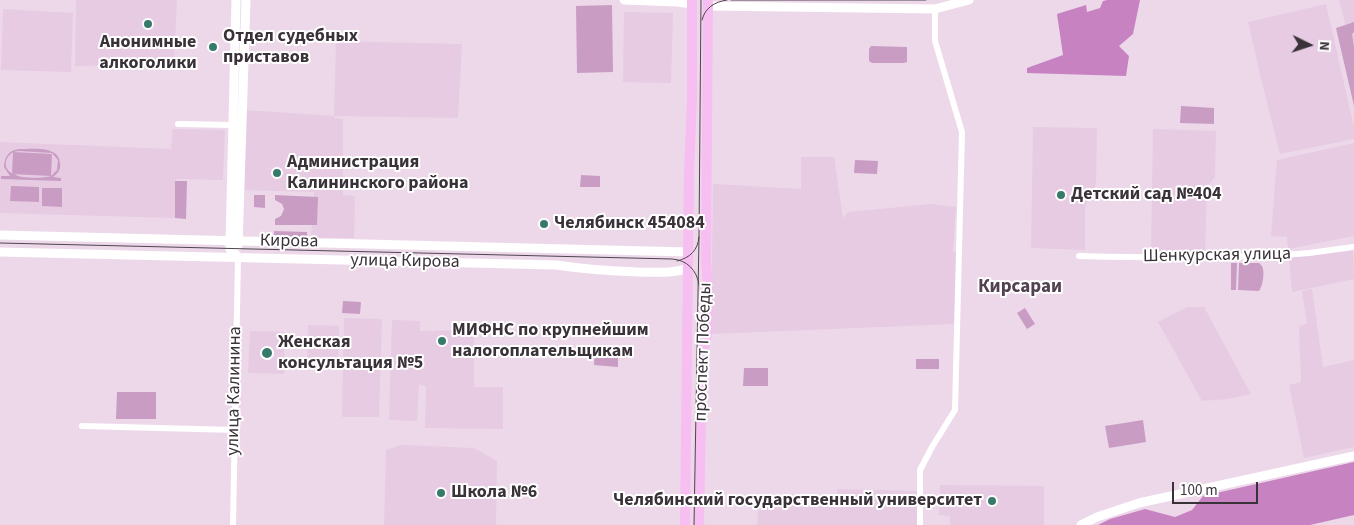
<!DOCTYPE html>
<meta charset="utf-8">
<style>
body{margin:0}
#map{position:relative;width:1354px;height:525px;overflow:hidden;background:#edd8ea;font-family:"Source Sans 3",sans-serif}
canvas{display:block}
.north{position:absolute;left:1284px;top:20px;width:50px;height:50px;-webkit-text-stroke:4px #fff;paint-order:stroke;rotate:94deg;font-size:14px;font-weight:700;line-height:20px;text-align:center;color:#3a3239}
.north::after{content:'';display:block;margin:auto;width:18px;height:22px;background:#3a3239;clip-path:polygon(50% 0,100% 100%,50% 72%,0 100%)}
.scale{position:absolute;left:1172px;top:482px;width:86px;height:22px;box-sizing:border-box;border:2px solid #3a3239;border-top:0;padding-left:6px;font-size:15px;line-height:18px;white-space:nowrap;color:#3a3239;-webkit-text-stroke:4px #fff;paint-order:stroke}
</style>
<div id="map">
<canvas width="1354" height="525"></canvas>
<div class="north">N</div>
<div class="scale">100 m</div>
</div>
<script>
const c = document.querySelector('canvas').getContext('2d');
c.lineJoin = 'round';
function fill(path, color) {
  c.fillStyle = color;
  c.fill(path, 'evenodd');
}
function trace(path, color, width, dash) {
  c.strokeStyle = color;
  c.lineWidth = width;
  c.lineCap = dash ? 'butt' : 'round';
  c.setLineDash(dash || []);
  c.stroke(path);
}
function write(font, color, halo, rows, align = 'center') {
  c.font = font + ' "Source Sans 3",sans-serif';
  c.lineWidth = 4;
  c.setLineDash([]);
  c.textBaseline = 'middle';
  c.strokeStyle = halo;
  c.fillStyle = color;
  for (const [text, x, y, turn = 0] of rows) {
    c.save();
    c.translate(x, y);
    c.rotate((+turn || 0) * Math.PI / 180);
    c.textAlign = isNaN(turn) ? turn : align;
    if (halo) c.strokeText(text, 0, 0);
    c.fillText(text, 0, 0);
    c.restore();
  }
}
const built = new Path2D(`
 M76 0H177L174 64 75 66Z
 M1339 0H1354V67L1345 23Z
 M1326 4 1354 127V139L1280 154 1262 83 1248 22Z
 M3 9 73 13 71 72 1 70Z
 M624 12 673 13 671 83 623 82Z
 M336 41 462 44 458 118 334 116V118L343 119V195L355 196 354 238H311L314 192 244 190 245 110 334 116Z
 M1033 127 1097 128 1096 184 1085 207V250L1031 248Z
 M173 129 225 130 223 180 176 179 175 218 0 213V142L171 149Z
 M1153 129 1216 131 1215 177 1207 187 1205 252 1151 251Z
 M1354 143V236L1288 249 1287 237 1271 236 1277 160Z
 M801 157H834L843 218 848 212 931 204 956 207 953 252 958 253 954 324 711 334 713 184 801 189Z
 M1353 248 1354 279 1292 292 1289 258Z
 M1312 289 1323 367 1354 360V447L1304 458 1289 385 1301 382 1299 326 1307 324 1302 291Z
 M1187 307H1204L1251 394 1228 399 1202 401 1158 322Z
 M344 318 382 319 379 417H342Z
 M392 320 420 321V331L474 330V387H503V429L425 428 426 387 419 384 417 421 389 420Z
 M308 325 339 326 338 370 307 369Z
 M250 331 285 332 284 374 248 373Z
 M401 445 474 448 497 461 496 525H384L386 450Z
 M940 485 1044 486V525H950V516L939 515Z
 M837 489 917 491V525H757L759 499 837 502Z`);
const green = new Path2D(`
 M612 5 613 72 577 73 576 6Z
 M1354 22V32L1352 34 1354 47V106L1336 28Z
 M871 46 907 47V62L904 63H872L869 61V49Z
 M1181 106 1214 108V124L1180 123Z
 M19 149C32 149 60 145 60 164 61 170 57 174 53 177L61 178V181L1 179V176H10L4 167C4 157 9 150 19 149ZM19 151 52 153 58 160 57 170 51 176 52 154 13 152ZM13 152 12 174 51 176C41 179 9 180 6 166 5 160 8 156 13 152Z
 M855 160 878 161 877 174 854 173Z
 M581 175 600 176V187H580Z
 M175 181H187L186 219 175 218Z
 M11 186 39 187V202L10 201Z
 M42 188H62V207L42 206Z
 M254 195H265V208L254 207Z
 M275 195 318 197 317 225H275V219L281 216 284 209 282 204 275 200Z
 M274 231 307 232V238L274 235Z
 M1231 263H1237L1236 290H1231Z
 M1239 263H1259L1262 266C1265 272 1263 285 1259 291L1238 290Z
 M343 301 361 302 360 314 342 313Z
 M1025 308 1035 324 1027 329 1017 313Z
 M595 352 618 353V367L594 365Z
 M916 359H939V369H916Z
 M744 368H768V386H743Z
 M117 392H156V419H116Z
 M1143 420 1146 442 1109 448 1105 426Z`);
const forest = new Path2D(`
 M1107 0H1140L1133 34 1119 46 1129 56 1126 76 1027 73V68L1063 55 1057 14 1086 5 1087 12 1100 8 1103 1Z
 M1354 462V515L1310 525H1098L1110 519 1145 509 1175 517 1192 510 1203 496Z`);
const street = new Path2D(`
 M178 124 232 125
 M1079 256C1151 258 1225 259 1297 254 1316 253 1335 249 1354 247
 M82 426 235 430
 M233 525 238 257
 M920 525V470L932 447 955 410 962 132 935 41V9`);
const secondary = new Path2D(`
 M236 0 230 241V249L238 257
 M624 0 677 2 692 4
 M708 6 935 9 969 0
 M0 235 689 252
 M238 246 246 0
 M0 252 556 265C583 269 610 271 638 272 656 272 672 274 689 268
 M1081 525 1097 517 1139 503 1354 456`);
const primary = new Path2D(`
 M685 525 689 172 692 101V0
 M699 525 702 357 708 330V288L706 261 708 0`);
const tram = new Path2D(`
 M731 0H926
 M702 20C705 8 714 2 727 0
 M0 243 672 259C687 260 697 270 699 285
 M677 261C690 258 698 250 699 237
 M694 525 699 237 701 0`);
const markers = [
 [148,24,5,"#377a6b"],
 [213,47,5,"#377a6b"],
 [277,173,5,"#377a6b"],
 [1061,195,5,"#377a6b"],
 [544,224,5,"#377a6b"],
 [442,341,5,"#377a6b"],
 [267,353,6,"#377a6b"],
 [441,493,5,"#377a6b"],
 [992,501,5,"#377a6b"]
];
const poiNames = [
 ["Отдел судебных",223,37],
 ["приставов",223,58],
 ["Анонимные",148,43,"center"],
 ["алкоголики",148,64,"center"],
 ["Администрация",287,163],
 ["Калининского района",287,184],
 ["Детский сад №404",1071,195],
 ["Челябинск 454084",554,224],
 ["МИФНС по крупнейшим",452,331],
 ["налогоплательщикам",452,352],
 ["Женская",278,343],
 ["консультация №5",278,364],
 ["Школа №6",451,493],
 ["Челябинский государственный университет",982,501,"right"]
];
const streetNames = [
 ["Кирова",289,242,1],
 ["Шенкурская улица",1217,256,-1],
 ["улица Кирова",405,262,1],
 ["проспект Победы",704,352,-88],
 ["улица Калинина",235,391,-89]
];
const neighbourhoodNames = [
 ["Кирсараи",1020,288]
];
fill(built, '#e6cbe3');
fill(green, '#c99cc4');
fill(forest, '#c782c1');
trace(street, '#fff', 6);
trace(secondary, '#fff', 9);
trace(primary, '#f7bef2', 10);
trace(tram, '#4e454d', 1);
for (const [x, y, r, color] of markers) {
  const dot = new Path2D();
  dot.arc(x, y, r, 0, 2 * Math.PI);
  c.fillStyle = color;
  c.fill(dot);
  trace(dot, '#fff', 2);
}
write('bold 18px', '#3a3239', '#fff', poiNames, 'left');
write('18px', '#3a3239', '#fff', streetNames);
write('bold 19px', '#524150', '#fff', neighbourhoodNames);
</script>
